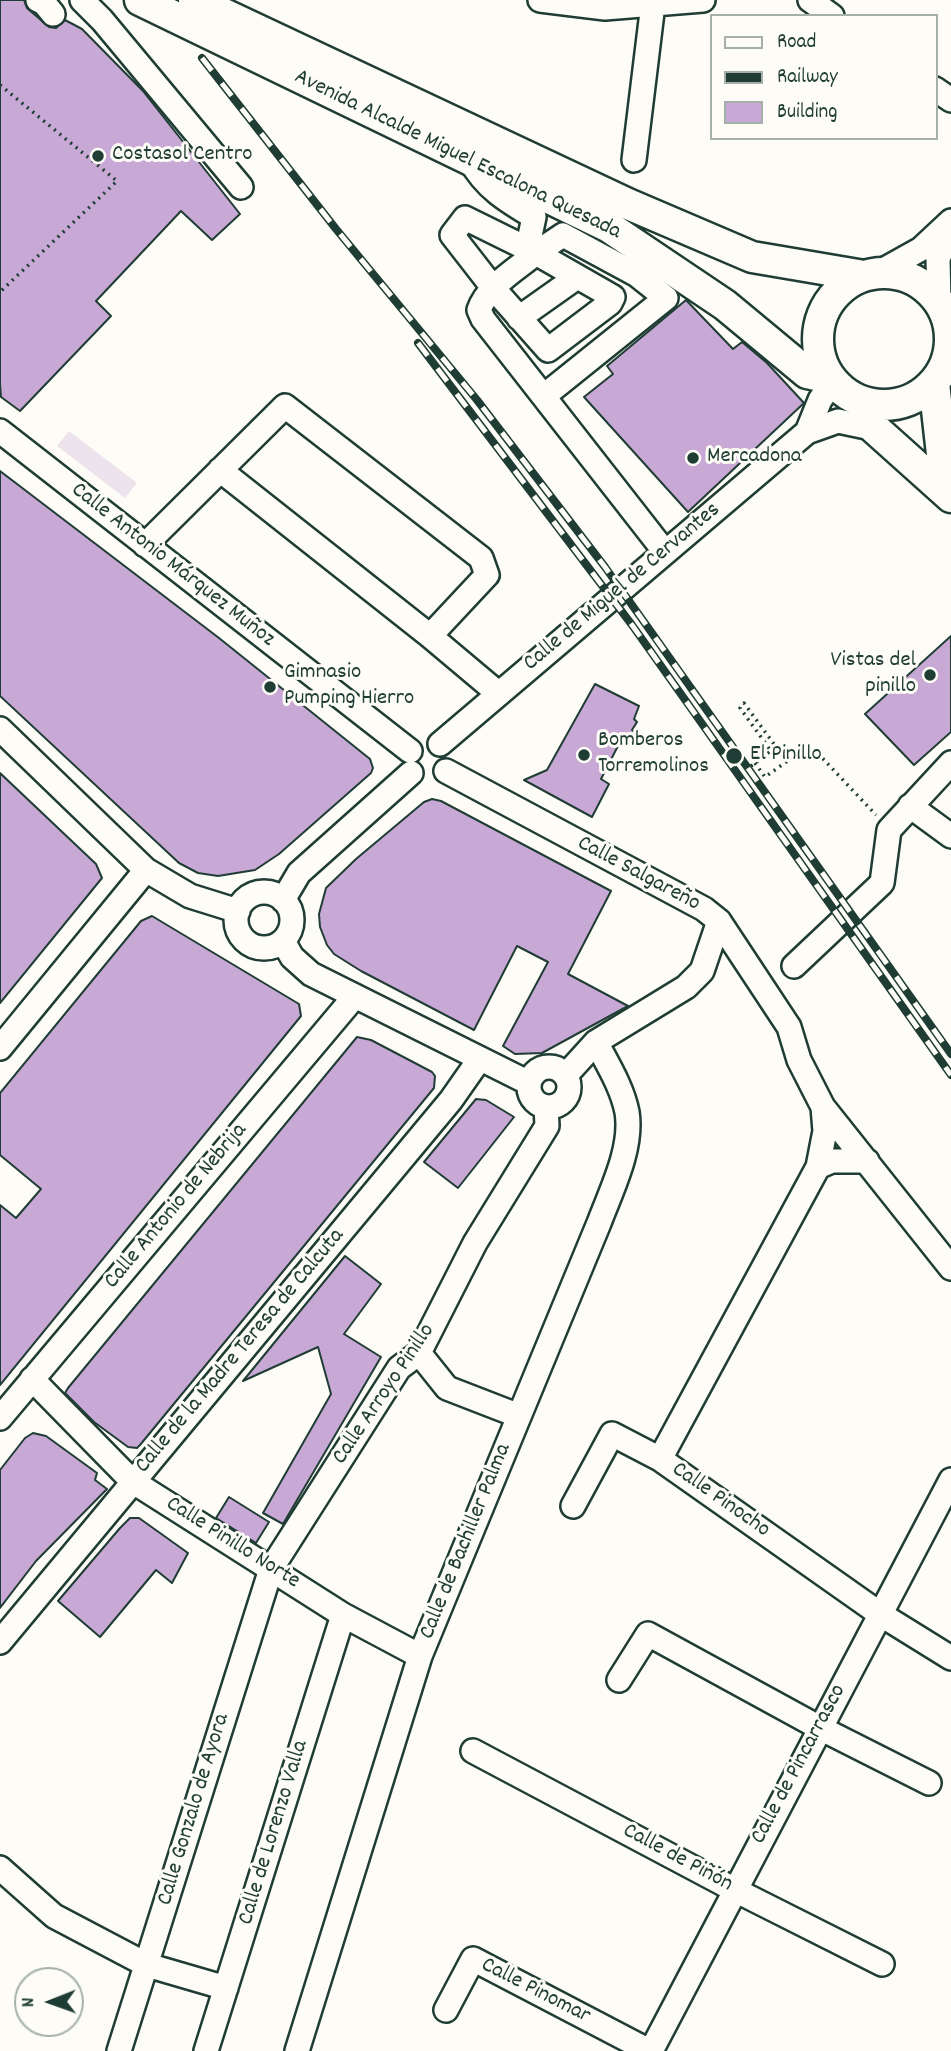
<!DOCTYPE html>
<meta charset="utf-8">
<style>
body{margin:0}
#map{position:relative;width:951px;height:2051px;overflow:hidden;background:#fdfcf7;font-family:Dekko,sans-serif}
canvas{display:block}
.legend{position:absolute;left:710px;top:14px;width:228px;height:126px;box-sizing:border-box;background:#fdfcf7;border:2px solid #a4b0a9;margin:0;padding:9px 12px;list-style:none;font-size:21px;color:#1f3d34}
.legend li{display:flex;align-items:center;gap:14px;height:35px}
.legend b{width:35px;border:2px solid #a4b0a9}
.north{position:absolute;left:14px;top:1967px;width:70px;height:70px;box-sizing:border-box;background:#fdfcf7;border:2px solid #a4b0a9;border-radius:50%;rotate:269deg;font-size:19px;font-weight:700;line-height:28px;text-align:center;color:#1f3d34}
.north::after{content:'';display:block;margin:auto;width:24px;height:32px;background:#1f3d34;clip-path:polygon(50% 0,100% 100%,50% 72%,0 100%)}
</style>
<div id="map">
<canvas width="951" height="2051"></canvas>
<ul class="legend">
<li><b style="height:9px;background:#fdfcf7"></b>Road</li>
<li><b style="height:9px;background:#1f3d34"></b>Railway</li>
<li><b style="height:19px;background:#c8a8d4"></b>Building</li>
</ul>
<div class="north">N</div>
</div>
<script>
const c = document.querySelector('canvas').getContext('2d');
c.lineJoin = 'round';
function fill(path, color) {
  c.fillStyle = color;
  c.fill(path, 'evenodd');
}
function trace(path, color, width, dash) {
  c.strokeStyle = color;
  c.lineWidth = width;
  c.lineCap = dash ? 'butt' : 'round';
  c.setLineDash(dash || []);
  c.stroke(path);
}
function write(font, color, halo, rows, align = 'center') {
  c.font = font + ' Dekko,sans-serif';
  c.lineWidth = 6;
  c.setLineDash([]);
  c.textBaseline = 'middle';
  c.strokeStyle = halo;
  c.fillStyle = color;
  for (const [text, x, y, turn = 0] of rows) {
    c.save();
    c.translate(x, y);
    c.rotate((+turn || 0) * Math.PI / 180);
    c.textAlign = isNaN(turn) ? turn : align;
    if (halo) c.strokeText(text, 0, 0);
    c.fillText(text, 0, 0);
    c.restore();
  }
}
const built = new Path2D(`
 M69 431 137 483 125 498 57 446Z`);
const building = new Path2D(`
 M0 0H24L27 8 49 27 56 28 65 20 82 29 143 91 240 214 212 240 181 211 96 301 111 316 20 411 1 397 0 384Z
 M686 300 733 349 742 342 767 363 804 403 688 512 584 397 613 374 607 366Z
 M0 471 219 638 370 759 373 768 371 773 279 854 255 870 218 876 198 873 179 863 0 696Z
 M951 636V732L914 765 865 714Z
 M595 684 639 706 634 719 637 722 632 730 638 734 620 742 601 779 609 784 592 817 524 780 547 770Z
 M0 773 96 864 102 878 0 1003Z
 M432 799 441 801 611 891 568 974 628 1006 542 1053 515 1054 503 1046 548 962 517 946 474 1030 361 971 334 954 327 945 320 927 319 914 326 888 356 859 424 802Z
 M152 916 299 1004 301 1016 0 1385V1205L16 1218 41 1189 0 1155V1093L141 921Z
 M357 1037 371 1040 432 1072 435 1076 434 1088 140 1445 137 1448 128 1447 94 1422 65 1393 68 1388Z
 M476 1099 486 1100 514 1117 458 1188 424 1162Z
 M345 1256 381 1284 344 1334 381 1357 283 1524 263 1513 331 1394 318 1347 243 1381Z
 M33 1433 46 1436 97 1473 95 1480 107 1489 36 1561 0 1608V1470L25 1438Z
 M229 1497 269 1522 256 1543 216 1518Z
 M130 1518H139L188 1553 172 1583 156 1570 100 1637 58 1601 120 1528Z`);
const path = new Path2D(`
 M0 85 117 181 0 292
 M755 763 765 777 810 745 876 815
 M751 766 771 751 740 708 744 703 787 762`);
const minor = new Path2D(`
 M38 0 44 3 53 14
 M82 0 102 20 241 187
 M540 0 605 8 703 0
 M810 0 832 16
 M935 89 951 100
 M470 160C485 188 507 201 534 217L530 236 536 253 465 218 452 235 494 289 548 350 610 303 613 297 536 253C517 269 487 286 479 310L483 319 665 552
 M634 160 653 4
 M536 253 563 235 637 275 666 298 544 396
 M878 273 921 249 951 221
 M939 302 938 259 951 226
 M519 318 577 277
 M0 431 410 751
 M807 432 820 400 833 381
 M220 470 430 636 499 694
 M145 545 285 406 481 558 487 575 430 636
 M0 729 146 870 190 896 238 911
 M440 744 807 432 838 421 876 429
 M446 771 704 909 719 921 789 1027 799 1060 823 1107 951 1268
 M910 806 951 836
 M236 920a28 28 0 1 1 56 0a28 28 0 1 1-56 0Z
 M283 900 299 873 411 773
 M283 941 292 957 311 974 529 1083
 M794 966 882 883 889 830 951 763
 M0 1048 146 870
 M529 1087a20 20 0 1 1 40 0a20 20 0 1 1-40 0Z
 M566 1075 596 1042 686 987 702 971 719 921
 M818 1167 832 1161H867
 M419 1353 447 1388 509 1412
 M32 1379 132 1481 343 1615 420 1656
 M0 1418 355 996
 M660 1459 818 1167 825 1131 823 1107
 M573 1506 612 1434 660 1459 880 1614 951 1658
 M0 1642 451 1100 479 1060
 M619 1680 648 1634 820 1728 929 1783
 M473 1751 735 1890 882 1964
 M0 1868 54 1916 147 1965 226 1988
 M446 2010 473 1959 649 2051
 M119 2051 271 1569 399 1368 419 1353 475 1243 547 1126 546 1107
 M206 2051 343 1615
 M297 2051 420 1656 599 1223C611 1191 633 1148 627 1112 622 1087 608 1065 596 1042
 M651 2051 951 1480`);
const major = new Path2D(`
 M140 0 609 227 725 305 807 373 830 378
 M194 0 628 204 752 257 864 276
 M818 339a66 66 0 1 1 132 0a66 66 0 1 1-132 0Z
 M934 383 942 454 951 469
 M862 402 874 428 951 497`);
const rail = new Path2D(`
 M202 58 336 229 477 400 605 567 951 1054
 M418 343 632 625 951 1075`);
const markers = [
 [98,156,7,"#1f3d34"],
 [693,458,7,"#1f3d34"],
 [930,675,7,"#1f3d34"],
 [270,687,7,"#1f3d34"],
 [584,755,7,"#1f3d34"],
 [734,756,9,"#1f3d34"]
];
const poiNames = [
 ["Costasol Centro",112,156],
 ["Mercadona",707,458],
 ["Vistas del",916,662,"right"],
 ["pinillo",916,688,"right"],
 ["Gimnasio",284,674],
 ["Pumping Hierro",284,700],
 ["Bomberos",598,742],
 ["Torremolinos",598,768],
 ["El Pinillo",750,756]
];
const streetNames = [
 ["Avenida Alcalde Miguel Escalona Quesada",457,156,26],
 ["Calle Antonio Márquez Muñoz",172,566,38],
 ["Calle de Miguel de Cervantes",623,588,-40],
 ["Calle Salgareño",638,875,28],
 ["Calle Antonio de Nebrija",177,1207,-50],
 ["Calle de la Madre Teresa de Calcuta",241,1352,-50],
 ["Calle Arroyo Pinillo",385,1395,-56],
 ["Calle Pinocho",720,1501,35],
 ["Calle de Bachiller Palma",467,1542,-68],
 ["Calle Pinillo Norte",232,1544,32],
 ["Calle de Pincarrasco",800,1765,-62],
 ["Calle Gonzalo de Ayora",195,1810,-73],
 ["Calle de Lorenzo Valla",275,1833,-73],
 ["Calle de Piñón",677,1859,28],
 ["Calle Pinomar",535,1992,27]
];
fill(built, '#ede3ec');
fill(building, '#c8a8d4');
trace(building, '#1f3d34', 2);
trace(minor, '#1f3d34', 28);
trace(major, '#1f3d34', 35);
trace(path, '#1f3d34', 3.5, [2, 5]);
trace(minor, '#fdfcf7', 23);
trace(major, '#fdfcf7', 30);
trace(rail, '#1f3d34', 8);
trace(rail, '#fdfcf7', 5, [16]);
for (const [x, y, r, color] of markers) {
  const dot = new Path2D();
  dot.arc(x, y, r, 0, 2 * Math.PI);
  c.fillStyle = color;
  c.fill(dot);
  trace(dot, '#fdfcf7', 2.5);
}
write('23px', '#1f3d34', '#fdfcf7', poiNames, 'left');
write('23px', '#1f3d34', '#fdfcf7', streetNames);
</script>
